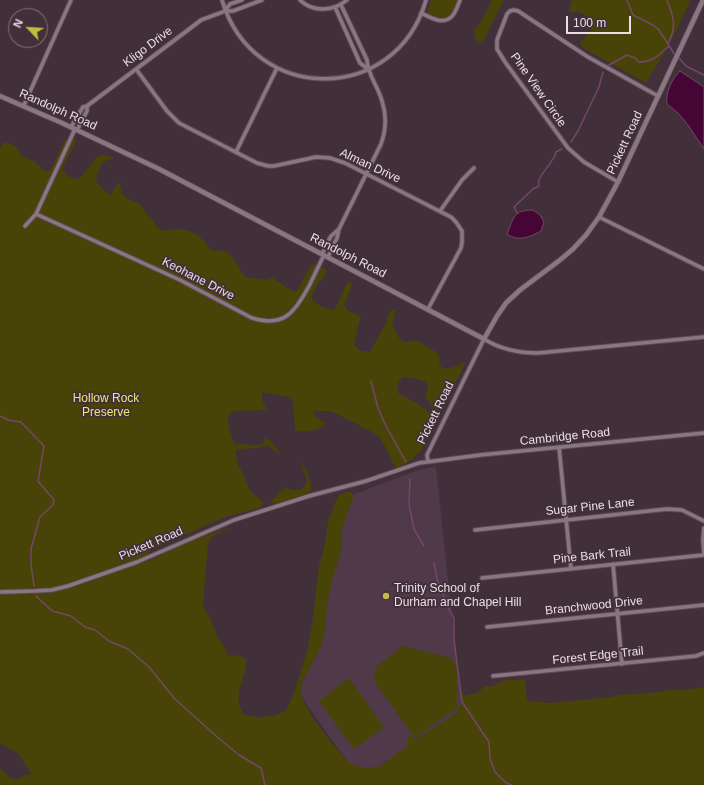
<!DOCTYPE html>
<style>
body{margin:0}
#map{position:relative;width:704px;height:785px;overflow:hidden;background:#412f3a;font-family:Helvetica,sans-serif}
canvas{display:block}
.north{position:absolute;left:8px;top:8px;width:40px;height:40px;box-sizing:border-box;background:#412f3a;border:1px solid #85757e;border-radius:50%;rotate:295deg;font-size:11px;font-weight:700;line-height:16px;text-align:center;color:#eadee5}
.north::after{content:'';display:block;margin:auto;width:14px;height:18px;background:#c4bc3e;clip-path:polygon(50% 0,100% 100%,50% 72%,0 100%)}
.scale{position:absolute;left:566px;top:16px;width:65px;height:18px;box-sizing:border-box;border:2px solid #eadee5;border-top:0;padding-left:5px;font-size:12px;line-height:14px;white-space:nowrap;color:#eadee5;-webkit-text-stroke:3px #412f3a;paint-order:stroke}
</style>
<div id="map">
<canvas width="704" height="785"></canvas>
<div class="north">N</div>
<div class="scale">100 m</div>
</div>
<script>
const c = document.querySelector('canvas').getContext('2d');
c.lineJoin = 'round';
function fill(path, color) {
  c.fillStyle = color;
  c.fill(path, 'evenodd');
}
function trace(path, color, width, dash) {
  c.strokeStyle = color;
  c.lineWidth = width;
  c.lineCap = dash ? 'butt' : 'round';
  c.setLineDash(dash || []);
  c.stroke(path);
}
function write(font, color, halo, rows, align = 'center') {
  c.font = font + ' Helvetica,sans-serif';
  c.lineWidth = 3.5;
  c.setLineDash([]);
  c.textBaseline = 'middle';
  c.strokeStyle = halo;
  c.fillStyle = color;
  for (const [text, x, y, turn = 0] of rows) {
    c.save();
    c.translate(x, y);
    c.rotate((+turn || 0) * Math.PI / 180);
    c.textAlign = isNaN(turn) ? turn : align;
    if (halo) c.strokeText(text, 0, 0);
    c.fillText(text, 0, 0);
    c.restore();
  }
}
const built = new Path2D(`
 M436 467 462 709 372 772 352 768 299 694 347 497 418 470Z`);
const green = new Path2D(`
 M431 0H458C450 18 446 22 427 13Z
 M492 0H504L482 43 475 40 474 30 481 22Z
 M571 0H690C678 29 663 56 646 83L583 48 580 42 591 30V18L579 12H568L572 1Z
 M72 139 76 140C73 151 65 159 62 170 67 175 71 179 78 179 81 177 83 175 85 172 94 162 97 149 114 158L103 162 100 166 97 174 96 181 110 196 117 184 123 181 120 185 122 193 127 199 136 202 142 206 147 215 153 220 156 226 163 231C183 225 200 232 211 250 215 251 222 250 227 252 231 253 241 272 246 277L265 280 273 278 292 291H297L310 267 316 263 327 271C322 282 313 286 312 299 317 305 325 308 333 310L336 307 348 281 352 285 344 305 348 311 356 314 361 318C357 326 357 336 354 345L361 351 370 352 386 323 390 311 396 309 392 325 399 338 405 342 416 340 433 350 439 356V364L444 369 454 367 466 362 440 412 434 409 425 397 428 387 426 382 414 378 403 377C397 382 397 387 399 394L417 403 438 419 431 434 425 440 422 449 413 459 399 467H395L385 446 380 438 372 432 331 411H313L316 417 325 423 323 427C314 430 303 434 295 430L293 401 289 397 263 392 262 400 267 410 235 411 230 414 227 420 232 439 235 444 256 445 262 444 266 437 278 449 280 455 268 445 258 448 238 449 236 451 237 464 243 473 247 485 252 493 264 502 260 508 228 516 150 550 143 563 191 541 236 525 213 536 208 543 203 605 211 620 218 638 225 648 228 656 236 655 246 658C248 680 230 693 244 715L257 717 274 716 285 711 293 696 307 651 312 625 319 566 325 544 328 521 338 496 346 492H352L353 500 348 511 342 529V542L339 559 332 580 327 604 325 631 321 647 301 684V697L311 715 324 733 345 759 354 765 366 768 382 766 397 753 406 747 408 741V735L415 738C426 733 460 715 461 703 462 699 461 694 460 690L465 696 479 692 485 685C494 690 495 683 502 681 509 679 518 680 525 679L527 701 550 703 612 697 616 695 649 693 678 689 682 690 704 687V785H0V768L11 779H19L26 774 32 775 19 754 0 743V148L4 142C14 145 19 146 21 156L34 161 45 171H50L65 140Z
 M299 460C306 467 313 482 311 491L304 495 274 504 271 501 286 487 292 490H300L306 485 307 479Z
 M403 646 447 657 452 659 457 669V708L417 736 413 735 374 681 377 666Z
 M349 678 384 727 354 749 319 701Z`);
const water = new Path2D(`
 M680 71 704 87V149L688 125 678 113 667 104C665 94 672 78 680 71Z
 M533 210 540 215 544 222 541 231C530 237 518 242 507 234 514 218 513 210 533 210Z`);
const stream = new Path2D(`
 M627 0 633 15 653 25 659 30 675 55
 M667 0C674 18 677 26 668 44
 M678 57 686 66 704 75
 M609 65 627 55 635 58 639 62C652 63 660 54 669 46
 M571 142 578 131 599 87 603 72
 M517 213 514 207 533 189 539 186C536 177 548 169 552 160L554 158 556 152 562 149
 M371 381 378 408 386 426 406 462
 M0 416 8 420 21 422 44 446 38 481 54 500 53 505 40 517 31 549V564L34 586
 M410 479 409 504 414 529 424 546
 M434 563 438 583 443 591 444 600 454 618V640L462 702 489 742 490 758 495 772 505 782 511 785
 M36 596 52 611 71 616 85 627 95 630 109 641 128 649 149 667 175 699 215 735 239 755 261 768 265 785`);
const minor = new Path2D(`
 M222 0C253 105 396 105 426 0
 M300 0C313 13 334 11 347 0
 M335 7 360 63 368 69
 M225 11 230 4 242 0
 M421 13C431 18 445 26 453 15 456 11 458 5 460 0
 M136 69 167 111 179 123 257 163 268 166H274L316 157 330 158 345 163 451 217 456 222 462 231V242L461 248 428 309
 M24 105 71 0
 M71 127 83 107 87 106 192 27 201 20 220 13 225 11H233L262 0
 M77 130 87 111V106
 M236 152 277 68
 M618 182 584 162 568 148 505 62 497 49V40L507 14 510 11 514 10 518 11 588 57 658 96
 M440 211 462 180 474 168
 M36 214 180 280 252 318C284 328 295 312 309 286 314 276 319 265 324 255
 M599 217 704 269
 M25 226 36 214 75 129
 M322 254 331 236 339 229
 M328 257 337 238 339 229 381 144C386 130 387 116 382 101 378 86 368 76 367 60L341 5
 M559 447 571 569
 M428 461 427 455 484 339C500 349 519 353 538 353L704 337
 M704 528 703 540 704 553
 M475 530 667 509 682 510 704 521
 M613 564 622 664
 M482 578 704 555
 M0 592 34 591 52 590 68 586 137 562 234 520 309 496 366 481 419 463 480 455 704 433
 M487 627 704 605
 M493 676 696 656 704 653`);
const tertiary = new Path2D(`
 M0 96 62 123 159 169 484 339 497 316 506 303 520 290 560 260 573 249 586 235 599 217 618 182 703 0`);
const markers = [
 [386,596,4,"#c4bc3e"]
];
const streetNames = [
 ["Kligo Drive",148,47,-37],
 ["Pine View Circle",538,90,55],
 ["Randolph Road",58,110,24],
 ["Pickett Road",625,143,-65],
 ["Alman Drive",370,166,25],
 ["Randolph Road",348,256,27],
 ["Keohane Drive",198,279,27],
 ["Pickett Road",436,413,-64],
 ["Cambridge Road",565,437,-6],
 ["Sugar Pine Lane",590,507,-6],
 ["Pickett Road",151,544,-23],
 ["Pine Bark Trail",592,556,-6],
 ["Branchwood Drive",594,606,-6],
 ["Forest Edge Trail",598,656,-6]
];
const parkNames = [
 ["Hollow Rock",106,399],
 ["Preserve",106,413]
];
const poiNames = [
 ["Trinity School of",394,589],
 ["Durham and Chapel Hill",394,603]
];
fill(built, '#503948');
fill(green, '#484408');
fill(water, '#450535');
trace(water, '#76466a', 1);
trace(stream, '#76466a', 1.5);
trace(minor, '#5a4b54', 5.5);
trace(tertiary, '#5a4b54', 6);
trace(minor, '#8b7582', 3.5);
trace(tertiary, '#8b7582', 4.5);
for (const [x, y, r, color] of markers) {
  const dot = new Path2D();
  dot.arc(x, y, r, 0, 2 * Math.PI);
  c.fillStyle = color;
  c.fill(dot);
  trace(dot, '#412f3a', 1.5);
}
write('12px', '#eadee5', '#412f3a', streetNames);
write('12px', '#ece673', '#412f3a', parkNames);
write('12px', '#eadee5', '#412f3a', poiNames, 'left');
</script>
